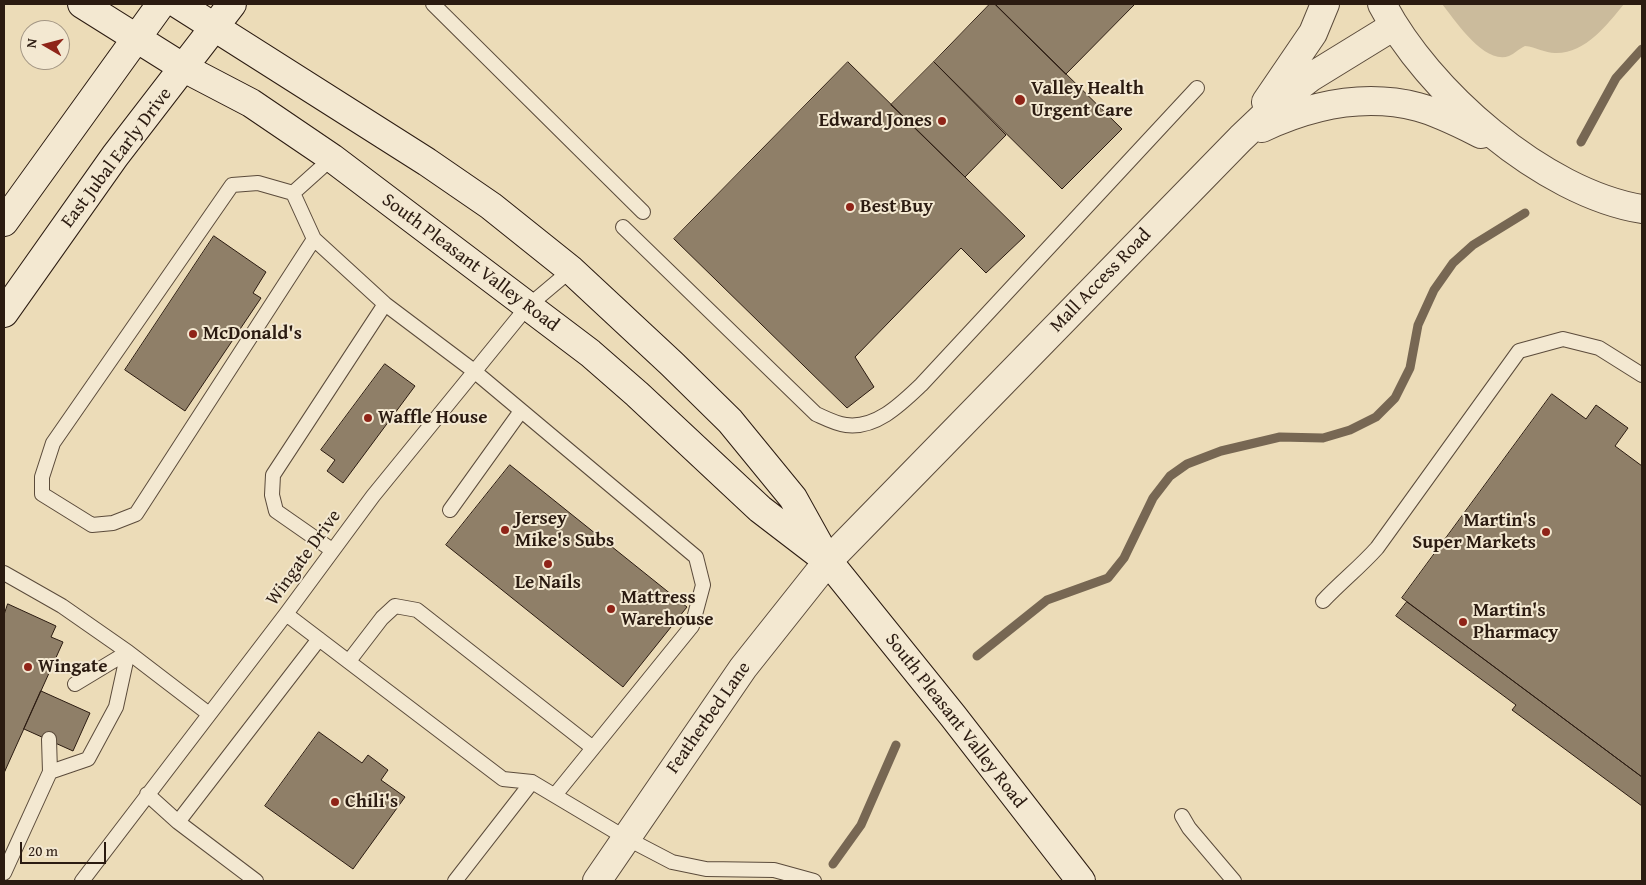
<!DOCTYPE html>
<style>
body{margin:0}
#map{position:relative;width:1646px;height:885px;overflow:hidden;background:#ecdcb8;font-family:"Gentium Book Plus",serif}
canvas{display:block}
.frame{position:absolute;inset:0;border:5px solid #2b1b11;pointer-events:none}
.north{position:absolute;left:20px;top:20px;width:50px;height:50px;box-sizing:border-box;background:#f3e8d1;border:1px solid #a39684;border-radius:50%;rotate:278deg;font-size:14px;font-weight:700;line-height:20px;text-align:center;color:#2b1b11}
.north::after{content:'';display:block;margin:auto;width:18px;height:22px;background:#8f2418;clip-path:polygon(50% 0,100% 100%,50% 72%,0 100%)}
.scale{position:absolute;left:20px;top:842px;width:86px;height:22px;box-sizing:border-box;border:2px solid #2b1b11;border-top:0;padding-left:6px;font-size:15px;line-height:18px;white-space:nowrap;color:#2b1b11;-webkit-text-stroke:4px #f3e8d1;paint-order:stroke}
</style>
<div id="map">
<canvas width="1646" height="885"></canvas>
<div class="frame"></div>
<div class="north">N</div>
<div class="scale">20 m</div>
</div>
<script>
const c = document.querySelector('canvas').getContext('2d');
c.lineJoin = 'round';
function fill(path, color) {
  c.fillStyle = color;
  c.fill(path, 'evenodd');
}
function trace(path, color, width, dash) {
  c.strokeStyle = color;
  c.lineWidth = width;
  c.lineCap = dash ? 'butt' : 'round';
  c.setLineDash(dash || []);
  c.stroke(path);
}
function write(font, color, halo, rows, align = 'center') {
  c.font = font + ' "Gentium Book Plus",serif';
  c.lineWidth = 4;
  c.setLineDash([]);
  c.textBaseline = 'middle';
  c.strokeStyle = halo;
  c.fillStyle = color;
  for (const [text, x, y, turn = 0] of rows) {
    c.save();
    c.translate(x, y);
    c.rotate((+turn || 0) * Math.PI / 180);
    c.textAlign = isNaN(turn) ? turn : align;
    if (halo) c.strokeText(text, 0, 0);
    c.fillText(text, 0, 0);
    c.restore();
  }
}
const green = new Path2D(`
 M1442 4H1624C1607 25 1585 54 1555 53 1545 53 1536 47 1525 46 1520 48 1514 54 1509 56 1484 65 1455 20 1442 4Z`);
const stream = new Path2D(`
 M1581 142 1616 78 1642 49
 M977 656 1047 600 1108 578 1124 558 1153 498 1170 476 1187 464 1221 451 1280 437 1323 438 1350 430 1376 417 1395 398 1410 368 1418 325 1434 290 1453 263 1473 245 1525 213
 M833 864 861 825 896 745`);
const building = new Path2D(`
 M990 4H995L1122 129 1062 189 934 62Z
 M995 4H1135L1066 74Z
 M848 62 1025 236 986 273 961 248 855 357 874 387 847 408 674 239Z
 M934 62 1006 135 965 177 891 105Z
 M214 236 266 272 253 293 261 298 185 411 125 370Z
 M385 364 415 386 343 483 327 471 335 460 321 450Z
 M1552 394 1586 419 1596 405 1628 428 1615 446 1642 466V777L1402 598Z
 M510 465 687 607 623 687 446 545Z
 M1407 602 1642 777V806L1512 710 1516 705 1396 616Z
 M8 604 56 626 51 637 63 642 4 773V615Z
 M41 691 90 713 73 751 24 729Z
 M319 732 362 763 368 755 388 770 381 780 405 797 353 869 265 806Z`);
const service = new Path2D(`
 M433 4 643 212
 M258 183 293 193 314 239 136 514 113 523 92 525 42 494V477L53 443 232 185Z
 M293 193 332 158
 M623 227 816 414C825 418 836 424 846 425 876 429 901 404 921 385L1197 88
 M314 239 385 304 474 371 696 557 703 585 692 626 555 795
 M450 510 521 411
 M332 550 276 511 272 495 273 475 385 304
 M4 573 62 606 128 652 75 684
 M1323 601C1341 582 1360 567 1377 548L1519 351 1563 339 1599 348 1642 375
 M286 614 503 779 532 782 626 838 672 862 706 869 774 870 814 881
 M349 661 382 618 395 606 417 610 593 748
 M49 739 50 772
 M147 794 178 822 256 881
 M1182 816 1189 828 1234 881
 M178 822 319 639
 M4 873 50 772 88 759 116 707 128 652 209 714
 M82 881 286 614 373 496 527 307 571 270
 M455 881 532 782`);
const minor = new Path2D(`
 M1382 4C1427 91 1543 193 1642 209
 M1266 102 1313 33 1325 4
 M1262 128C1311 105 1364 93 1418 107 1440 113 1461 124 1481 134
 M828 561 1241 138 1280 101 1311 77 1394 26`);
const tertiary = new Path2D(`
 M597 881 743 668 828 561`);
const secondary = new Path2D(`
 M82 4 184 68 251 103 332 158 590 353 637 394 760 509 820 555
 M178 4 427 162 491 206 571 270 672 364 730 421 793 498 828 561 953 716 1081 881
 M4 222 161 4
 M4 313 115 156 232 4`);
const markers = [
 [1020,100,6,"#8f2418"],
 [942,121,5,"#8f2418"],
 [850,207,5,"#8f2418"],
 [193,334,5,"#8f2418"],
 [368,418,5,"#8f2418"],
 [505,530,5,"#8f2418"],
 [1546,532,5,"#8f2418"],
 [548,564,5,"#8f2418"],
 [611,609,5,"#8f2418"],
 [1463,622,5,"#8f2418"],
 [28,667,5,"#8f2418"],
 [335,802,5,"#8f2418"]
];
const poiNames = [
 ["Valley Health",1031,89],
 ["Urgent Care",1031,111],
 ["Edward Jones",932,121,"right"],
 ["Best Buy",860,207],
 ["McDonald's",203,334],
 ["Waffle House",378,418],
 ["Jersey",515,519],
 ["Mike's Subs",515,541],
 ["Martin's",1536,521,"right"],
 ["Super Markets",1536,543,"right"],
 ["Le Nails",548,583,"center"],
 ["Mattress",621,598],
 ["Warehouse",621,620],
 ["Martin's",1473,611],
 ["Pharmacy",1473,633],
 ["Wingate",38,667],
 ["Chili's",345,802]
];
const streetNames = [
 ["East Jubal Early Drive",117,158,-53],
 ["South Pleasant Valley Road",470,263,37],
 ["Mall Access Road",1101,281,-46],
 ["Wingate Drive",304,558,-54],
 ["Featherbed Lane",709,718,-55],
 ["South Pleasant Valley Road",955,721,52]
];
fill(green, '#cbbb9c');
trace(stream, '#776753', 9);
fill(building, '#8f7f68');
trace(building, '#2b1b11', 1);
trace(service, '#5b4b3b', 16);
trace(minor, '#5b4b3b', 30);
trace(tertiary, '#5b4b3b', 30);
trace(secondary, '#2b1b11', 30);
trace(service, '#f3e8d1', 14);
trace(minor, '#f3e8d1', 28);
trace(tertiary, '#f3e8d1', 28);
trace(secondary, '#f3e8d1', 28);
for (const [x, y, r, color] of markers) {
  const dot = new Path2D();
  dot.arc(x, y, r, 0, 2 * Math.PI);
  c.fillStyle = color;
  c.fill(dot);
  trace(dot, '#f3e8d1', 2);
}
write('bold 19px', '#2b1b11', '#f3e8d1', poiNames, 'left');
write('19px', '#2b1b11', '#f3e8d1', streetNames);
</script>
